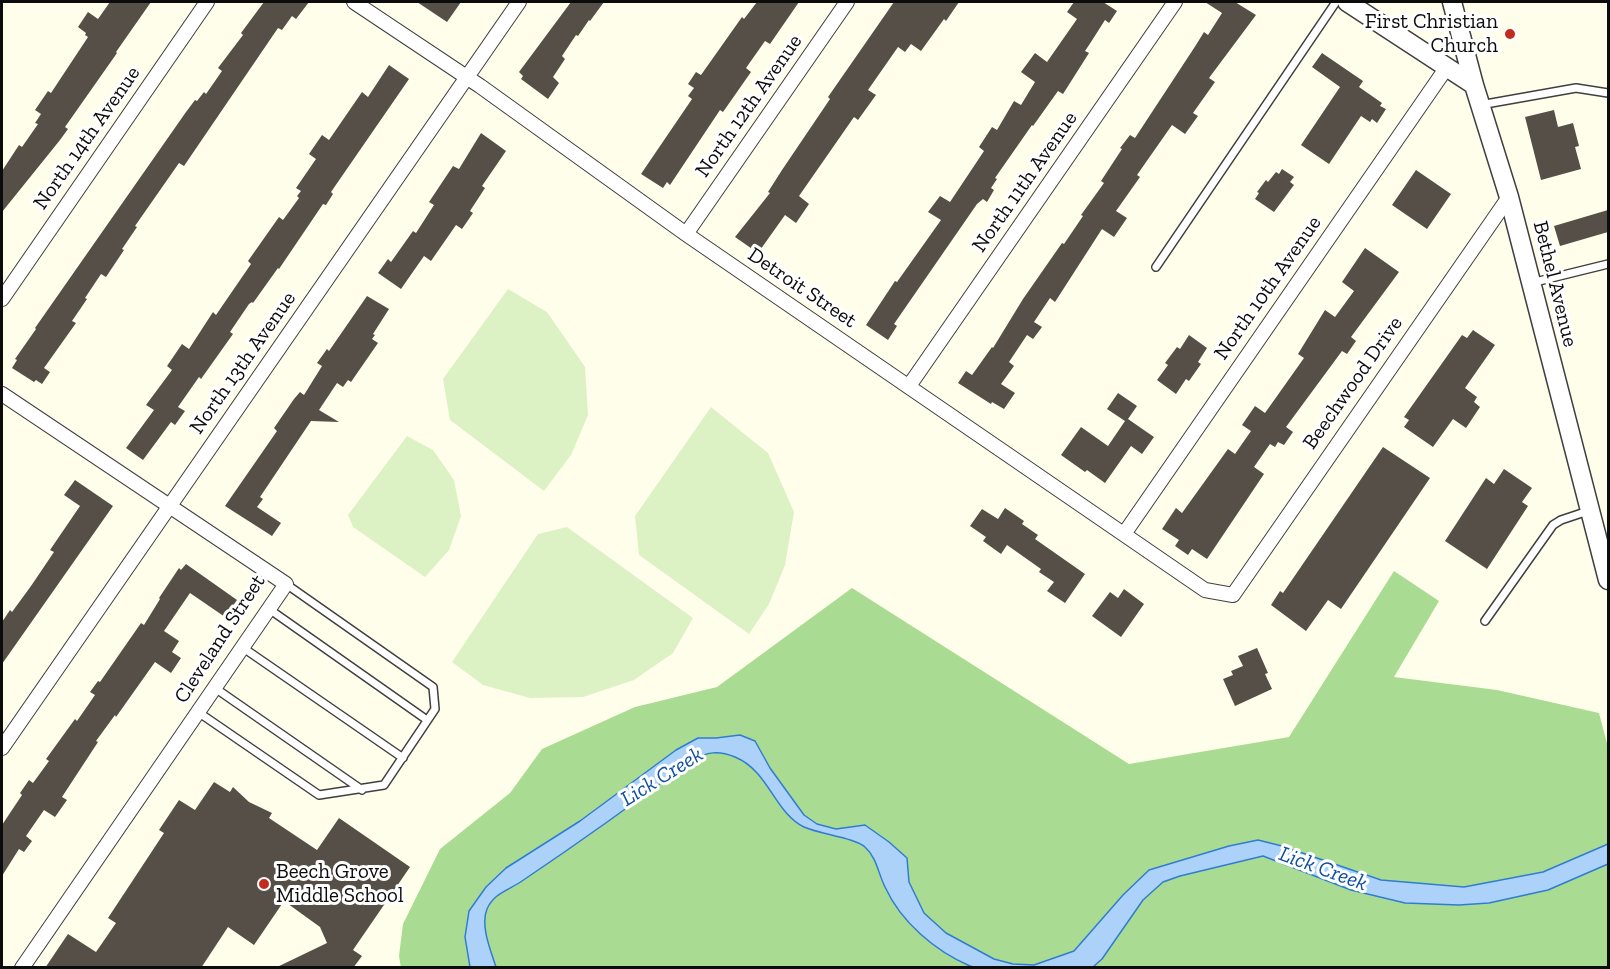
<!DOCTYPE html>
<style>
body{margin:0}
#map{position:relative;width:1610px;height:969px;overflow:hidden;background:#fffeeb;font-family:"Zilla Slab",serif}
canvas{display:block}
.frame{position:absolute;inset:0;border:3px solid #0c0c0c;pointer-events:none}
</style>
<div id="map">
<canvas width="1610" height="969"></canvas>
<div class="frame"></div>
</div>
<script>
const c = document.querySelector('canvas').getContext('2d');
c.lineJoin = 'round';
function fill(path, color) {
  c.fillStyle = color;
  c.fill(path, 'evenodd');
}
function trace(path, color, width, dash) {
  c.strokeStyle = color;
  c.lineWidth = width;
  c.lineCap = dash ? 'butt' : 'round';
  c.setLineDash(dash || []);
  c.stroke(path);
}
function write(font, color, halo, rows, align = 'center') {
  c.font = font + ' "Zilla Slab",serif';
  c.lineWidth = 6;
  c.setLineDash([]);
  c.textBaseline = 'middle';
  c.strokeStyle = halo;
  c.fillStyle = color;
  for (const [text, x, y, turn = 0] of rows) {
    c.save();
    c.translate(x, y);
    c.rotate((+turn || 0) * Math.PI / 180);
    c.textAlign = isNaN(turn) ? turn : align;
    if (halo) c.strokeText(text, 0, 0);
    c.fillText(text, 0, 0);
    c.restore();
  }
}
const forest = new Path2D(`
 M1394 571 1439 601 1394 677 1497 690 1599 713 1608 747V967L401 968 399 956 403 924 440 849 510 793 542 749 635 707 717 687 852 588 1129 764 1289 737Z`);
const pitch = new Path2D(`
 M508 289 547 312 585 367 588 415 571 455 544 491 450 420 443 379Z
 M711 407 768 453 794 512 785 565 769 604 749 634 639 555 635 516Z
 M407 436 433 450 454 480 461 516 449 550 425 577 353 527 348 515Z
 M567 527 693 618 673 653 634 680 583 697 530 698 483 685 452 662 538 534Z`);
const water = new Path2D(`
 M740 735 755 741 770 768 804 815 817 824 836 829 865 825 889 842 907 858 909 882 924 913 946 933 994 959 1013 964 1034 965 1074 951 1123 895 1149 870 1229 846 1258 840 1282 846 1381 880 1464 887 1543 872 1608 844V864L1548 890 1489 903 1459 905 1405 903 1351 890 1263 856 1180 876 1163 882 1143 900 1102 959 1093 967C1063 968 1032 968 1002 968 992 968 978 969 970 966 935 951 901 922 885 887 878 873 877 858 865 847 856 838 819 834 804 827 774 812 769 771 735 757 718 750 707 752 692 760 636 802 580 842 522 881 509 890 494 893 487 909 480 926 491 951 496 967H470L465 937 469 911 486 887 506 868 580 821 676 750 698 738H716Z`);
const building = new Path2D(`
 M110 2H151L116 52 117 53 65 127 68 129 60 140 2 212V171L19 145 22 147 38 124 35 123 41 114 35 110 48 91 51 93 88 37 85 35 86 33 78 27 88 12 98 19Z
 M264 2H309L296 19 292 16 282 30 278 28 184 166 179 163 135 226 137 227 122 249 124 250 106 277 101 274 85 298 87 299 72 321 76 323 44 368 50 372 42 384 36 380 34 382 12 368 17 360 15 359 36 329 35 328 186 112 195 100 197 101 204 92 206 94 222 71 218 68 243 35 241 33Z
 M417 2H461L447 22Z
 M571 2H604L590 21 589 20 578 36 576 35 562 56 565 59 553 77 559 83 548 99 521 79 523 76 519 72Z
 M757 2H799L770 44 765 41 746 68 751 72 723 112 720 110 670 185 667 182 663 188 641 174 692 99 688 96 694 88 688 84 696 72 701 75 742 17 744 19Z
 M894 2H959L946 21 944 19 921 51 911 44 905 52 898 47 868 90 876 95 858 120 854 117 799 196 809 204 796 223 785 215 758 253 735 237 770 193 768 192 782 170 830 99 828 97Z
 M1074 2H1103L1117 11 1109 23 1105 20 1091 42 1085 51 1089 53 1063 94 1058 91 1033 126 1032 125 995 178 997 179 991 188 994 190 987 202 983 199 977 204 894 324 897 326 888 340 866 325 895 281 897 282 941 220 928 212 940 196 950 202 984 151 979 147 992 127 997 130 1014 101 1021 105 1035 82 1021 72 1035 53 1047 62 1077 19 1067 12Z
 M1205 2H1235L1256 15 1209 78 1215 82 1193 113 1198 116 1185 134 1172 125 1137 175 1140 177 1116 211 1127 218 1114 237 1102 229 1055 302 1050 298 1034 322 1042 327 1033 339 1027 335 1009 362 1014 366 1001 384 1015 393 1004 409 992 402 991 404 958 383 966 371 972 375 992 347 993 348 1023 299 1062 243 1064 244 1083 216 1081 215 1104 183 1101 181 1122 149 1120 148 1130 135 1135 138 1196 45 1204 32 1208 35 1222 13Z
 M1322 53 1363 81 1359 87 1382 103 1380 106 1386 109 1377 123 1372 119 1370 122 1361 116 1329 164 1301 145 1340 87 1312 67Z
 M389 65 409 79 331 192 333 194 326 205 323 204 279 269 278 268 253 303 252 302 249 304 230 332 233 334 201 379 199 377 178 407 185 411 175 425 171 422 143 460 126 448 154 410 146 405 172 370 167 366 182 344 189 349 213 312 216 315 251 264 248 261 279 217 283 220 299 198 297 196 301 191 296 188 316 159 309 154 322 135 329 140 362 92 368 97Z
 M1554 110 1558 127 1573 123 1579 146 1575 147 1581 169 1541 180 1525 117Z
 M481 133 506 151 482 186 485 188 470 211 473 213 462 229 456 225 431 261 424 256 401 289 378 273 388 259 391 262 413 231 416 233 434 205 429 202 453 166 459 169Z
 M1282 169 1294 177 1290 182 1294 185 1274 212 1255 199 1259 193 1257 192 1266 180 1268 182 1276 172 1279 174Z
 M1416 170 1451 194 1427 229 1392 205Z
 M1608 210V232L1560 246 1554 226Z
 M1365 248 1399 272 1351 337 1356 341 1347 354 1342 351 1286 427 1293 432 1284 445 1278 442 1275 447 1270 444 1254 467 1264 474 1207 559 1192 549 1188 555 1175 546 1179 540 1162 529 1176 508 1182 513 1228 449 1235 454 1251 431 1242 425 1255 406 1265 413 1304 358 1298 354 1325 310 1335 317 1354 291 1342 282Z
 M367 296 389 309 373 334 375 335 372 339 378 343 351 382 348 380 343 387 337 383 319 410 339 422 311 421 260 497 263 499 257 507 281 523 272 536 225 506 277 431 274 428 294 399 300 392 304 395 322 366 317 363 327 349 329 351Z
 M1473 330 1495 345 1465 388 1477 397 1474 402 1480 407 1466 428 1453 419 1433 447 1404 427 1409 420 1404 417 1462 335 1467 338Z
 M1189 335 1207 348 1198 362 1201 364 1189 381 1186 379 1176 394 1157 380 1168 365 1165 363 1177 347 1180 349Z
 M1118 393 1137 406 1128 419 1154 437 1142 454 1131 446 1105 483 1087 470 1085 472 1061 455 1081 427 1108 446 1125 421 1107 409Z
 M1383 447 1430 478 1341 609 1328 600 1306 631 1271 605 1280 591 1283 593Z
 M1504 469 1532 488 1522 502 1528 506 1487 569 1445 541 1486 478 1494 484Z
 M75 480 113 506 2 664V622L10 610 12 612 31 586 54 552 50 550 80 506 64 495Z
 M1005 508 1024 521 1022 524 1038 535 1035 539 1085 574 1065 603 1047 591 1054 582 1039 572 1041 569 1007 545 1001 554 983 541 986 537 970 526 982 509 998 519Z
 M186 564 237 600 225 617 190 593 164 631 179 641 172 652 181 658 171 673 155 662 116 717 115 715 96 741 98 742 62 797 67 800 55 817 44 810 26 836 32 841 24 852 19 849 2 876V825L22 795 20 793 29 780 33 783 49 761 46 759 75 719 77 721 95 695 90 692 98 681 100 682 141 623 144 625 160 599 159 598 179 568 181 570Z
 M1124 589 1144 604 1121 637 1092 616 1110 592 1118 598Z
 M1257 648 1268 673 1265 674 1272 689 1235 706 1223 679 1233 675 1231 671 1243 666 1238 656Z
 M214 782 230 792 233 787 249 802 272 813 269 818 317 850 339 818 410 867 353 950 362 956 353 968H275L327 943 320 927 284 901 254 945 228 927 201 968H45L68 934 96 952 116 923 108 918 164 833 159 830 179 800 195 810Z`);
const service = new Path2D(`
 M1480 105 1576 88 1608 93
 M1156 267 1336 2
 M1531 283 1608 264
 M269 609 427 720
 M1485 621 1553 525 1561 520 1588 511
 M242 647 403 758
 M215 688 362 790
 M198 712 319 795 384 785 435 709 433 687 286 584`);
const minor = new Path2D(`
 M354 2 480 86 686 234 1205 590 1233 595 1509 197
 M686 234 847 2
 M2 299 207 2
 M909 386 1175 2
 M2 394 286 584 22 968
 M1124 534 1447 67
 M2 748 519 2`);
const tertiary = new Path2D(`
 M1347 2 1474 85
 M1452 2 1474 85 1509 197 1608 580`);
const markers = [
 [1510,34,6,"#c22c1e"],
 [264,884,6,"#c22c1e"]
];
const poiNames = [
 ["First Christian",1498,22],
 ["Church",1498,46],
 ["Beech Grove",276,872,"left"],
 ["Middle School",276,896,"left"]
];
const streetNames = [
 ["North 12th Avenue",749,106,-55],
 ["North 14th Avenue",87,138,-55],
 ["North 11th Avenue",1025,182,-55],
 ["Bethel Avenue",1555,284,76],
 ["Detroit Street",802,288,34],
 ["North 10th Avenue",1268,288,-55],
 ["North 13th Avenue",243,363,-55],
 ["Beechwood Drive",1353,383,-55],
 ["Cleveland Street",220,639,-57]
];
const waterNames = [
 ["Lick Creek",662,777,-32],
 ["Lick Creek",1323,869,20]
];
fill(forest, '#a9dc92');
fill(pitch, '#dcf2c5');
fill(water, '#add2f9');
trace(water, '#317cd3', 1.5);
fill(building, '#554f48');
trace(service, '#3f3f3f', 10);
trace(minor, '#3f3f3f', 16);
trace(tertiary, '#3f3f3f', 21);
trace(service, '#fff', 7);
trace(minor, '#fff', 14);
trace(tertiary, '#fff', 18);
for (const [x, y, r, color] of markers) {
  const dot = new Path2D();
  dot.arc(x, y, r, 0, 2 * Math.PI);
  c.fillStyle = color;
  c.fill(dot);
  trace(dot, '#fff', 2);
}
write('21px', '#0c0c0c', '#fff', poiNames, 'right');
write('21px', '#0c0c0c', '#fff', streetNames);
write('italic 22px', '#104fa3', '#fff', waterNames);
</script>
